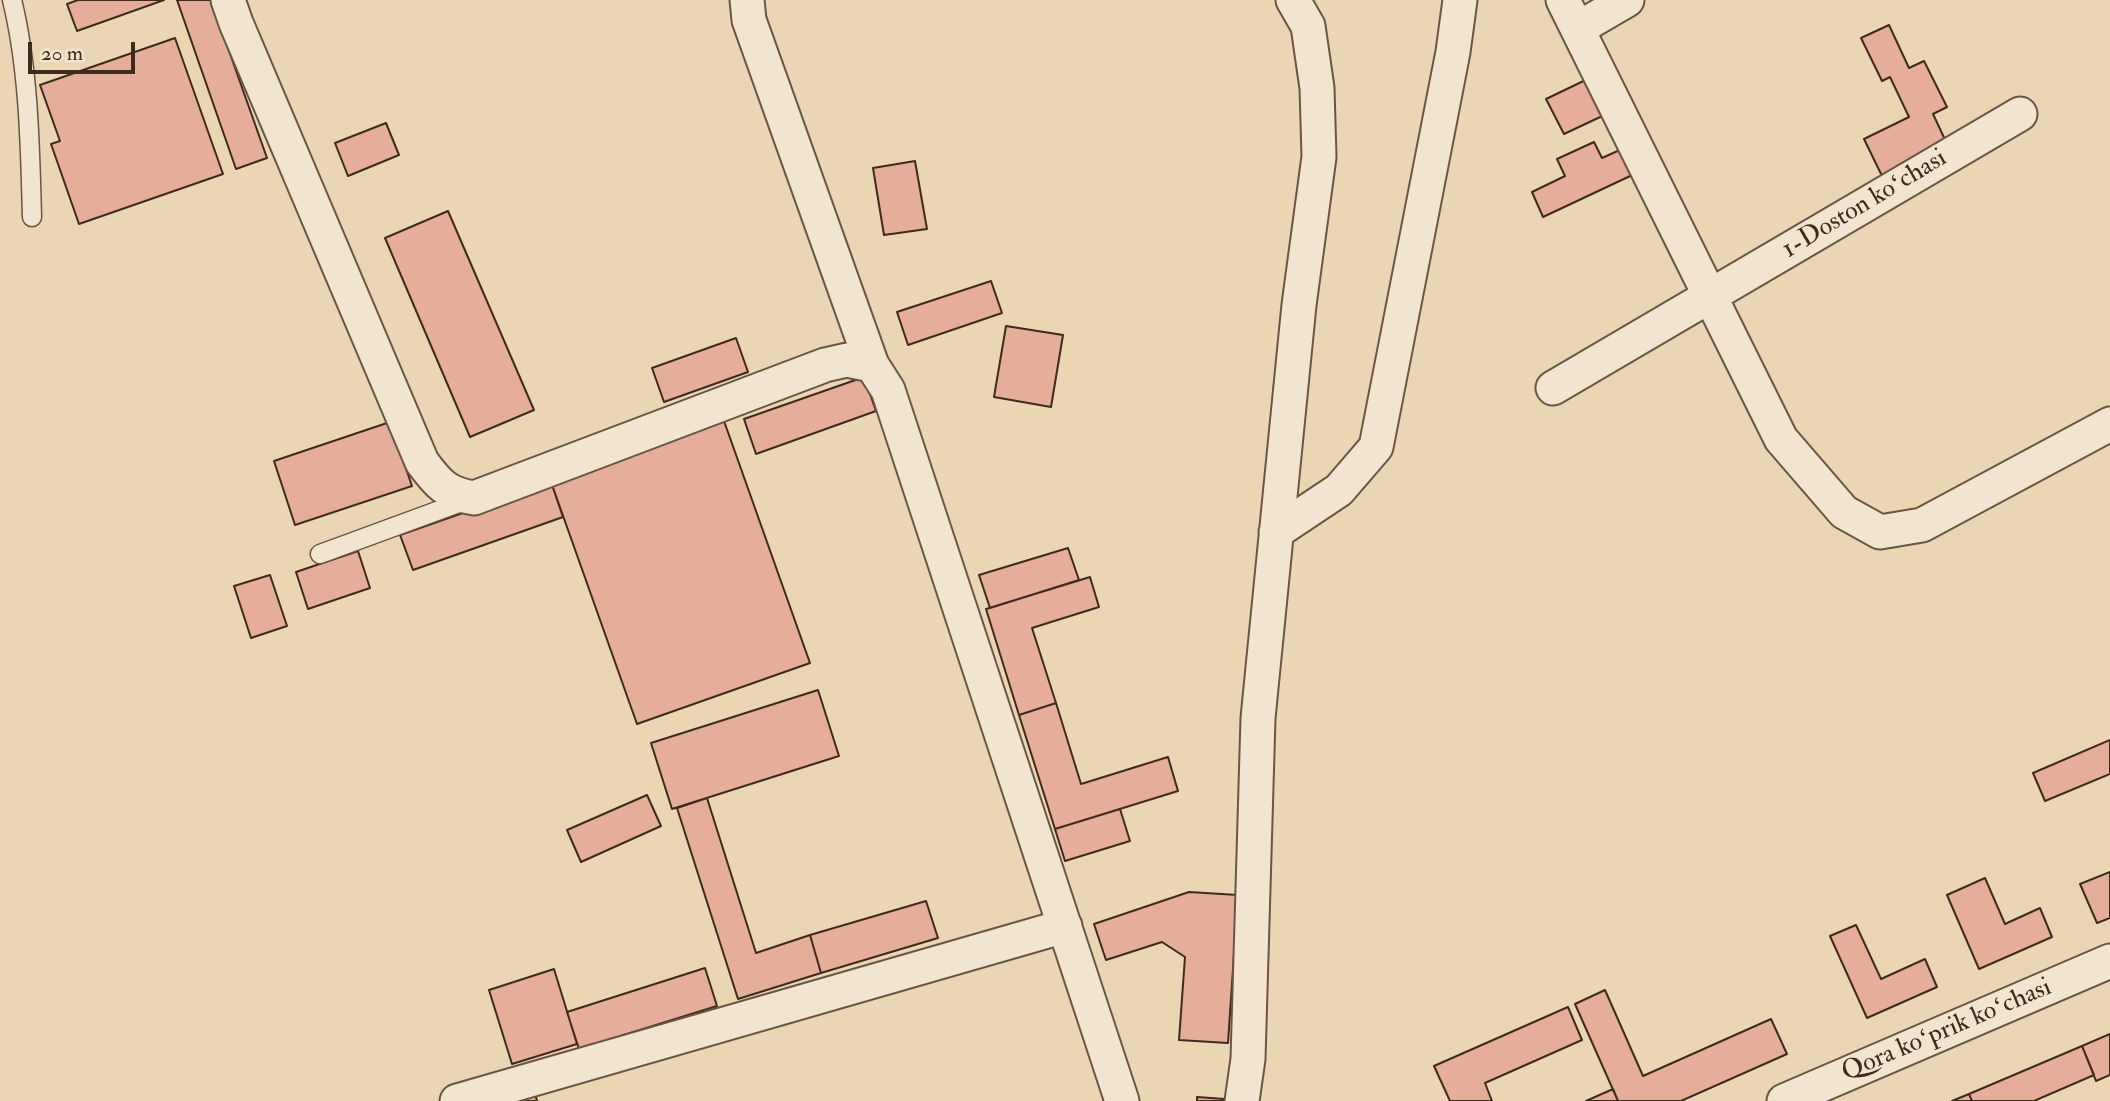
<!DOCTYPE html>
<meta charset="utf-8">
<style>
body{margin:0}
#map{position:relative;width:2110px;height:1101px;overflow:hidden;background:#ebd6b4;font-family:"IM FELL Double Pica",serif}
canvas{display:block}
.scale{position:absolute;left:28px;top:42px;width:107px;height:32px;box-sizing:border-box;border:4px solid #3e2b1c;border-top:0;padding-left:9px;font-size:21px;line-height:24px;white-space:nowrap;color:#3e2b1c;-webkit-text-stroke:5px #f2e4ce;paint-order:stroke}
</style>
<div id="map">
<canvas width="2110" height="1101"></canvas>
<div class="scale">20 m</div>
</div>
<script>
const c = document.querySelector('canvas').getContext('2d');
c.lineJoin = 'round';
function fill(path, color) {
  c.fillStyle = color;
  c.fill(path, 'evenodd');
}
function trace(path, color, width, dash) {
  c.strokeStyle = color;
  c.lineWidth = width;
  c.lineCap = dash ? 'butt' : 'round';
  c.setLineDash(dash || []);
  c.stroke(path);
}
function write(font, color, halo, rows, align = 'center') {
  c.font = font + ' "IM FELL Double Pica",serif';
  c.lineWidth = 5;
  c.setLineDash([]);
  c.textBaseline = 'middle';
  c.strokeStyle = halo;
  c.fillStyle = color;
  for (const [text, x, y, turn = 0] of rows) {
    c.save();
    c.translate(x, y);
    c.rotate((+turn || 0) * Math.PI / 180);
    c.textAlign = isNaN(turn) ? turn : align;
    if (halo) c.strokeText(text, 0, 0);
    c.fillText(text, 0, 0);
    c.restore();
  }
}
const building = new Path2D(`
 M78 0H164L77 31 67 4Z
 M177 0H211L267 158 236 169Z
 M1889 25 1909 68 1924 61 1947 107 1933 114 1948 146 1883 178 1864 139 1909 117 1890 77 1882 81 1861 38Z
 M175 38 223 174 79 224 51 144 60 141 40 85Z
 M1596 75 1613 111 1564 134 1546 99Z
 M386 123 399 155 348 176 335 143Z
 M1594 142 1602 158 1631 145 1643 170 1543 217 1532 192 1565 176 1557 159Z
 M915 161 927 229 884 235 873 168Z
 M448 211 534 410 470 437 385 238Z
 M991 281 1002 313 908 345 897 312Z
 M1006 326 1063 335 1051 407 994 397Z
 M736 338 748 372 664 402 652 368Z
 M864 377 876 411 756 454 744 419Z
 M724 421 810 663 637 724 551 482Z
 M390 422 412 486 295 525 274 461Z
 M551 482 563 517 413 570 400 535Z
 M1068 548 1079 580 990 608 979 575Z
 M358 551 370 588 308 609 296 572Z
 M270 575 287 626 251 638 234 586Z
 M1090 577 1099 607 1032 628 1056 703 1019 715 986 609Z
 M818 690 839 756 672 809 651 743Z
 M1056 703 1081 784 1168 757 1178 791 1055 829 1019 715Z
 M2110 740V774L2045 801 2033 773Z
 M647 795 661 826 581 862 567 830Z
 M707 798 756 953 810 935 821 973 738 999 677 808Z
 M1120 809 1130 841 1065 861 1055 829Z
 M2110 872V918L2097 923 2080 884Z
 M1985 878 2005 924 2040 908 2052 937 1979 969 1947 895Z
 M1189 892 1238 895 1228 1043 1179 1040 1185 957 1162 942 1106 960 1094 924Z
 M926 901 938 938 821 973 810 935Z
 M1856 925 1881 979 1925 959 1937 987 1867 1018 1830 936Z
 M705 968 717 1006 579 1049 567 1012Z
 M554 969 577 1044 512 1064 489 990Z
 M1605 990 1643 1076 1771 1019 1787 1054 1681 1101H1618L1575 1004Z
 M1568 1007 1582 1040 1485 1083 1492 1101H1450L1434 1066Z
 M2110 1034V1075L2096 1081 2082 1046Z
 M2082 1046 2094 1075 2034 1101H1972L1969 1094Z
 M1613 1089 1618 1101H1586Z
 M535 1093 537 1101H491Z
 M1969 1094 1972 1101H1952Z
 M1197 1097 1224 1099V1101H1197Z`);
const lane = new Path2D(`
 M12 0C29 69 30 146 32 217
 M320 554 467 500`);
const street = new Path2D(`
 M228 0 236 23 422 462C438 484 447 494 474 498L825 365 847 360 872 365 888 390 1122 1101
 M747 0 749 20 872 365
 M1563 0 1781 439 1844 512 1880 532 1922 525 2110 424
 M1579 28 1627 0
 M1553 388 2020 114
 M1276 532 1339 490 1376 447 1453 52 1460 0
 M457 1101 1065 926
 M1242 1101 1248 1059 1258 718 1299 305 1319 157 1317 88 1308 26 1293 0
 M1784 1101 2110 961`);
const streetNames = [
 ["1-Doston koʻchasi",1865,205,-31],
 ["Qora koʻprik koʻchasi",1947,1031,-23]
];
fill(building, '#e5ae98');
trace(building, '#3e2b1c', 2);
trace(lane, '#695642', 21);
trace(street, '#695642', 37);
trace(lane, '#f2e4ce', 18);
trace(street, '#f2e4ce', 33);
write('26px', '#3e2b1c', '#f2e4ce', streetNames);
</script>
